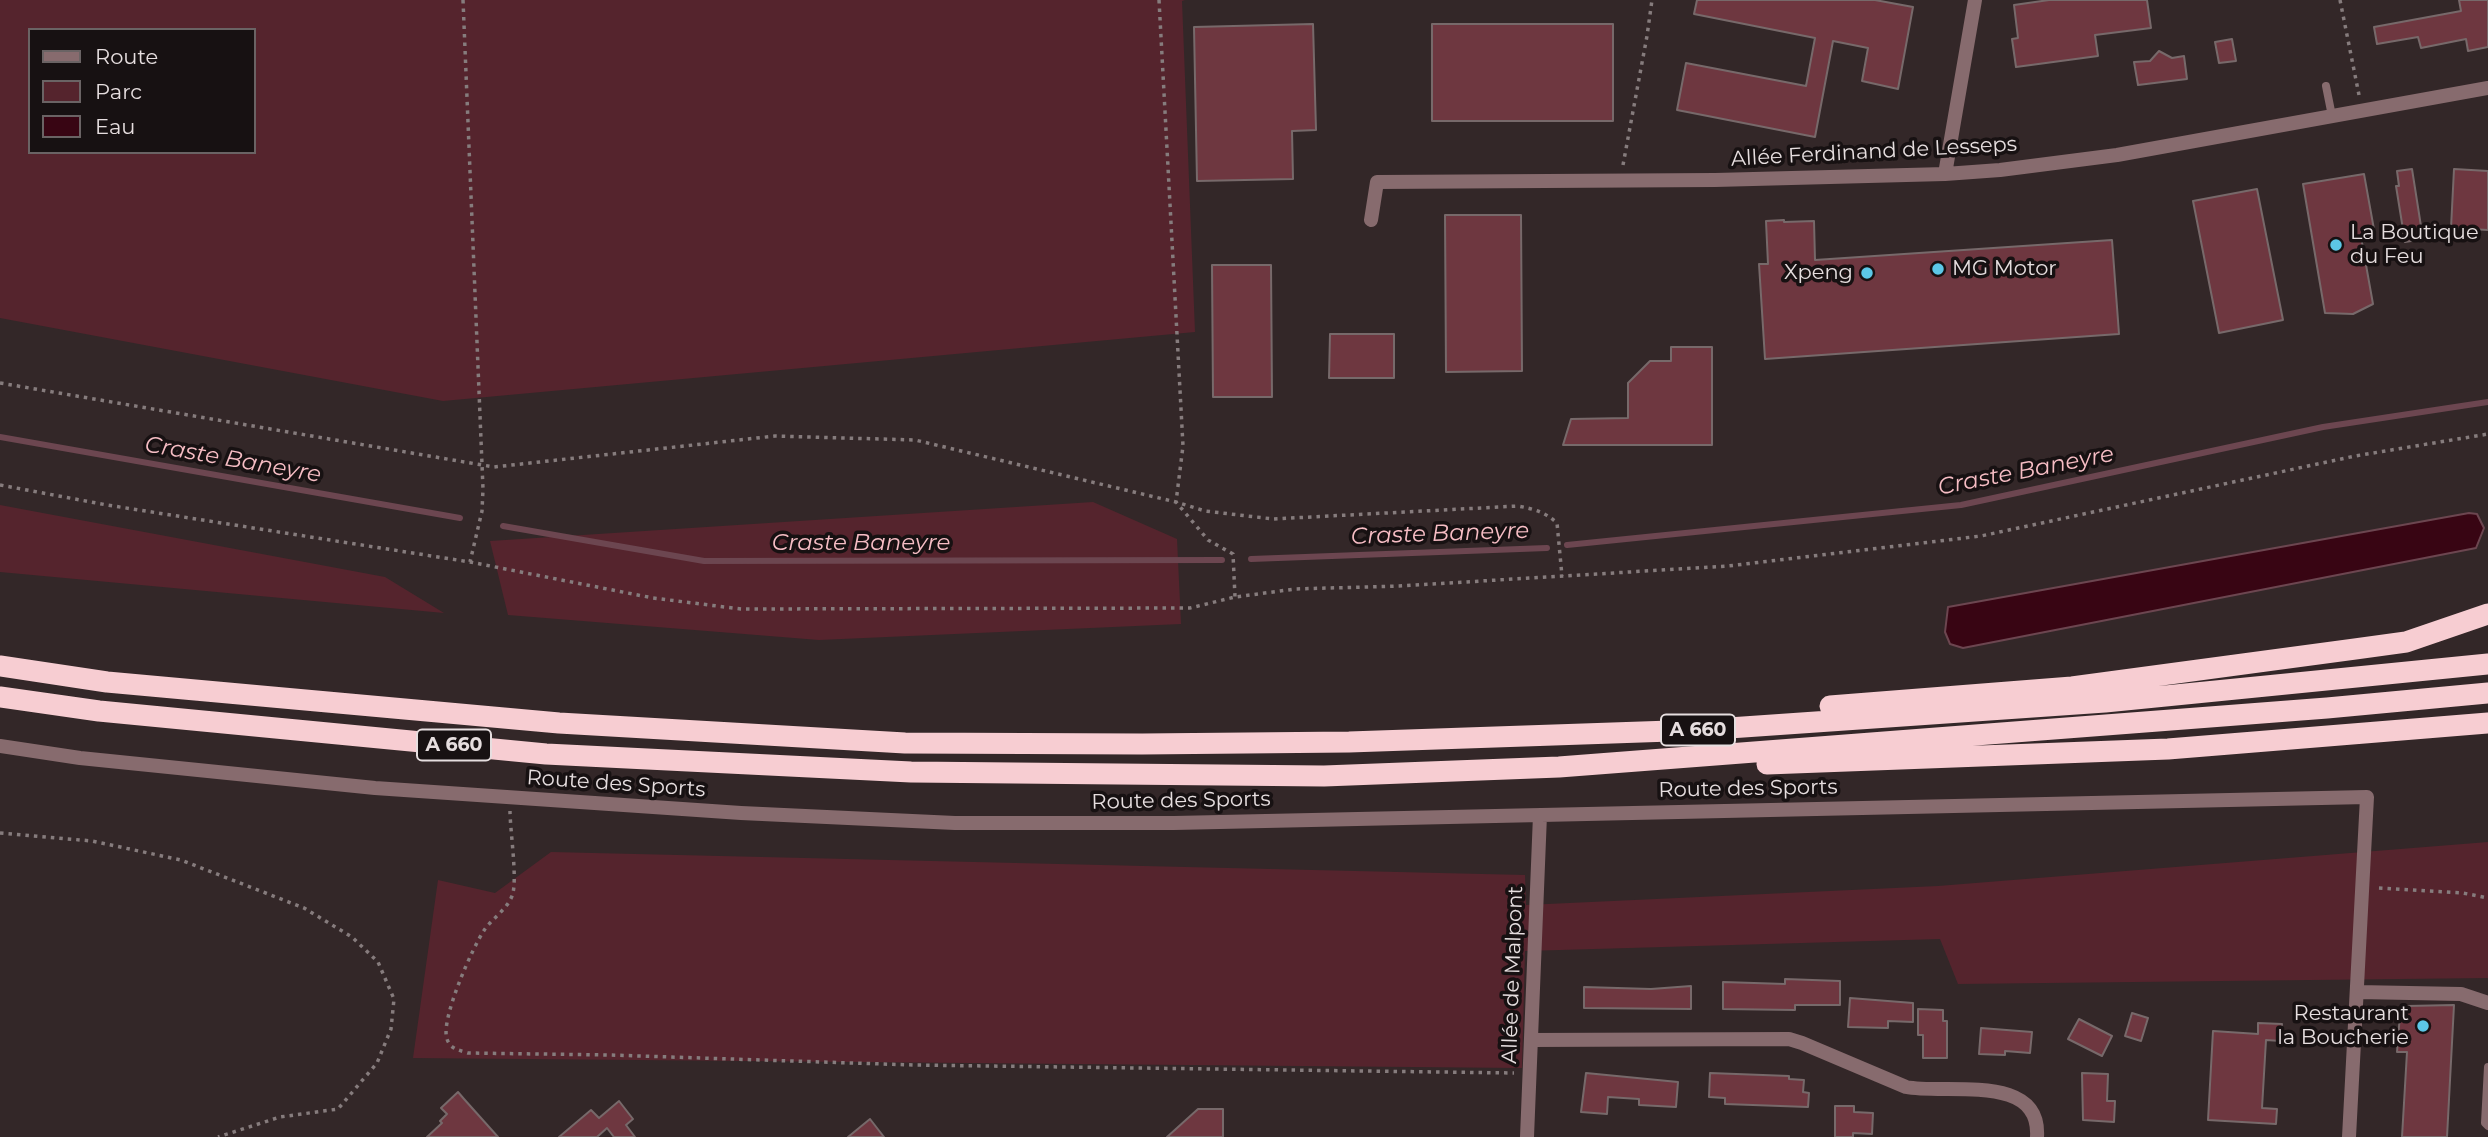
<!DOCTYPE html>
<meta charset="utf-8">
<style>
body{margin:0}
#map{position:relative;width:2488px;height:1137px;overflow:hidden;background:#332728;font-family:Montserrat,sans-serif}
canvas{display:block}
.legend{position:absolute;left:28px;top:28px;width:228px;height:126px;box-sizing:border-box;background:#171112;border:2px solid #6a6364;margin:0;padding:9px 12px;list-style:none;font-size:21px;color:#e6dedf}
.legend li{display:flex;align-items:center;gap:14px;height:35px}
.legend b{width:35px;border:2px solid #6a6364}
</style>
<div id="map">
<canvas width="2488" height="1137"></canvas>
<ul class="legend">
<li><b style="height:9px;background:#876b6e"></b>Route</li>
<li><b style="height:19px;background:#55242d"></b>Parc</li>
<li><b style="height:19px;background:#380513"></b>Eau</li>
</ul>
</div>
<script>
const c = document.querySelector('canvas').getContext('2d');
c.lineJoin = 'round';
function fill(path, color) {
  c.fillStyle = color;
  c.fill(path, 'evenodd');
}
function trace(path, color, width, dash) {
  c.strokeStyle = color;
  c.lineWidth = width;
  c.lineCap = dash ? 'butt' : 'round';
  c.setLineDash(dash || []);
  c.stroke(path);
}
function write(font, color, halo, rows, align = 'center') {
  c.font = font + ' Montserrat,sans-serif';
  c.lineWidth = 7;
  c.setLineDash([]);
  c.textBaseline = 'middle';
  c.strokeStyle = halo;
  c.fillStyle = color;
  for (const [text, x, y, turn = 0] of rows) {
    c.save();
    c.translate(x, y);
    c.rotate((+turn || 0) * Math.PI / 180);
    c.textAlign = isNaN(turn) ? turn : align;
    if (halo) c.strokeText(text, 0, 0);
    c.fillText(text, 0, 0);
    c.restore();
  }
}
const green = new Path2D(`
 M0 0H1185L1182 1 1195 332 443 401 0 318ZM30 30H254V152H30Z
 M1093 502 1177 539 1181 624 819 640 508 615 490 541Z
 M0 505 385 577 444 613 0 572Z
 M2488 842V978L1958 984 1940 939 1525 951 1522 1068 413 1058 438 880 495 893 551 852 1525 875 1526 905 1938 886Z`);
const water = new Path2D(`
 M2469 513 2477 514 2484 528 2476 548 1963 648 1950 644 1945 632 1948 607Z`);
const stream = new Path2D(`
 M0 437 460 518
 M503 526 704 561 1222 560
 M1567 545 1961 505 2323 427 2488 402
 M1251 559 1547 548`);
const building = new Path2D(`
 M1697 0H1875L1913 7 1898 89 1862 81 1868 48 1833 41 1815 137 1677 110 1686 63 1806 86 1815 38 1694 14Z
 M2049 0H2147L2151 28 2095 35 2098 56 2016 67 2012 39 2018 38 2014 5Z
 M2459 0H2488V47L2468 51 2466 39 2421 48 2418 37 2377 44 2374 27 2461 11Z
 M1313 24 1316 130 1292 131 1293 179 1197 181 1194 27Z
 M1432 24H1613V121H1432Z
 M2232 39 2236 61 2219 63 2215 42Z
 M2159 51 2172 58 2184 56 2187 79 2138 85 2134 62 2150 61Z
 M2412 169 2423 239 2405 242 2396 186H2399L2397 171Z
 M2454 169 2488 171V230L2451 228Z
 M2364 174 2375 235 2361 237 2373 304 2353 314 2325 313 2303 184Z
 M2257 189 2283 320 2219 333 2193 201Z
 M1445 215H1521L1522 371 1446 372Z
 M1784 220V222L1814 221 1815 260 2112 240 2119 334 1765 359 1759 264H1768L1766 221Z
 M1212 265H1271L1272 397H1213Z
 M1330 334H1394V378H1329Z
 M1671 347H1712V445H1563L1571 419 1628 418V383L1650 361H1671Z
 M1785 979 1840 981V1005H1795V1010L1723 1009V982L1785 984Z
 M1691 986V1009L1584 1008V987L1651 989Z
 M1850 998 1913 1003V1022L1888 1021V1028L1848 1027Z
 M2454 1005 2447 1137H2402L2407 1052H2397L2400 1014 2407 1015V1006Z
 M1918 1009 1943 1010V1021H1947V1058H1923V1035H1918Z
 M2132 1013 2148 1018 2141 1041 2125 1036Z
 M2079 1019 2112 1036 2102 1056 2068 1039Z
 M2258 1023 2282 1024 2281 1041 2266 1040 2262 1108 2277 1109 2276 1124 2208 1120 2213 1031 2258 1034Z
 M1981 1028 2032 1032 2030 1053 2005 1051V1055L1979 1054Z
 M1586 1073 1678 1082 1676 1107 1639 1105V1099L1608 1097 1607 1114 1581 1112Z
 M1710 1073 1789 1076V1079L1804 1080 1803 1092 1809 1093 1808 1107 1725 1104V1098L1709 1097Z
 M2082 1073 2108 1074 2107 1101H2115L2114 1122 2083 1120Z
 M458 1092 464 1099 498 1137H427L442 1123 440 1121 447 1114 441 1108Z
 M619 1101 633 1119 626 1125 635 1137H614L607 1128 597 1137H559L591 1110 599 1118Z
 M1835 1106H1854V1112L1873 1113 1872 1134 1853 1133V1137H1835Z
 M1198 1109H1223V1137H1167Z
 M870 1119 884 1137H848Z`);
const path = new Path2D(`
 M463 0 483 489 482 511 470 562
 M1159 0 1183 446 1176 502 1208 540 1233 554 1235 597
 M2340 0 2359 95
 M1623 165 1647 36 1652 0
 M0 383 494 467 775 436 915 440 1176 502 1205 511 1273 519 1518 506C1534 509 1545 512 1557 523L1562 576
 M0 485 107 505 470 562 653 598 741 609 1190 608 1235 597 1295 589 1399 586 1728 566 1981 536 2355 456 2488 434
 M510 811C510 830 518 882 512 896 507 909 493 918 485 929 473 946 440 1020 447 1039 450 1049 459 1050 468 1053L610 1055 913 1065 1514 1073
 M0 833 92 841 181 860 304 908 352 937 378 962 394 999 391 1029 377 1063 338 1109 280 1117 218 1137
 M2379 888 2463 893 2488 898`);
const service = new Path2D(`
 M2326 86 2332 116
 M2488 1067 2485 1123 2488 1126`);
const minor = new Path2D(`
 M1945 174 1975 0
 M1371 220 1377 182 1715 180 1945 174 2000 170 2117 155 2488 88
 M0 746 80 758 375 788 741 813 955 823H1174L2367 797 2349 1137
 M2358 992 2461 994 2488 1003
 M1531 1040 1789 1039 1802 1043 1906 1087C1946 1095 2041 1072 2037 1137
 M1527 1137 1540 815`);
const motorway = new Path2D(`
 M0 666 107 682 559 723 905 743 1142 744 1349 742 1700 730 2105 702 2488 664
 M0 697 99 711 546 754 911 772 1324 776 1559 767 2327 708 2488 693
 M1830 706 2072 687 2355 649 2406 642 2488 614
 M1767 764 2168 749 2488 723`);
const markers = [
 [2336,245,7,"#5cc7e7"],
 [1938,269,7,"#5cc7e7"],
 [1867,273,7,"#5cc7e7"],
 [2423,1026,7,"#5cc7e7"]
];
const shields = [
 [1698,730,74],
 [454,745,74]
];
const shieldNames = [
 ["A 660",1698,730],
 ["A 660",454,745]
];
const streetNames = [
 ["Allée Ferdinand de Lesseps",1874,152,-3],
 ["Route des Sports",616,784,4],
 ["Route des Sports",1748,789,-1],
 ["Route des Sports",1181,801,-1],
 ["Allée de Malpont",1513,975,-88]
];
const poiNames = [
 ["La Boutique",2350,233],
 ["du Feu",2350,257],
 ["MG Motor",1952,269],
 ["Xpeng",1853,273,"right"],
 ["Restaurant",2409,1014,"right"],
 ["la Boucherie",2409,1038,"right"]
];
const waterNames = [
 ["Craste Baneyre",233,460,10],
 ["Craste Baneyre",2026,471,-11],
 ["Craste Baneyre",1440,534,-2],
 ["Craste Baneyre",861,543]
];
fill(green, '#55242d');
fill(water, '#380513');
trace(water, '#6c4650', 2);
trace(stream, '#6c4650', 6);
fill(building, '#6e3740');
trace(building, '#77696a', 2);
trace(path, '#867c7d', 3.5, [3.5, 5]);
trace(service, '#876b6e', 8);
trace(minor, '#876b6e', 14);
trace(motorway, '#f7cdd2', 21);
for (const [x, y, r, color] of markers) {
  const dot = new Path2D();
  dot.arc(x, y, r, 0, 2 * Math.PI);
  c.fillStyle = color;
  c.fill(dot);
  trace(dot, '#171112', 2.5);
}
for (const [x, y, w] of shields) {
  const box = new Path2D();
  box.roundRect(x - w / 2, y - 15.5, w, 31, 5);
  c.fillStyle = '#171112';
  c.fill(box);
  trace(box, '#e6dedf', 2);
}
write('bold 19px', '#e6dedf', null, shieldNames);
write('21px', '#e6dedf', '#171112', streetNames);
write('21px', '#e6dedf', '#171112', poiNames, 'left');
write('italic 23px', '#f6bdc4', '#171112', waterNames);
</script>
